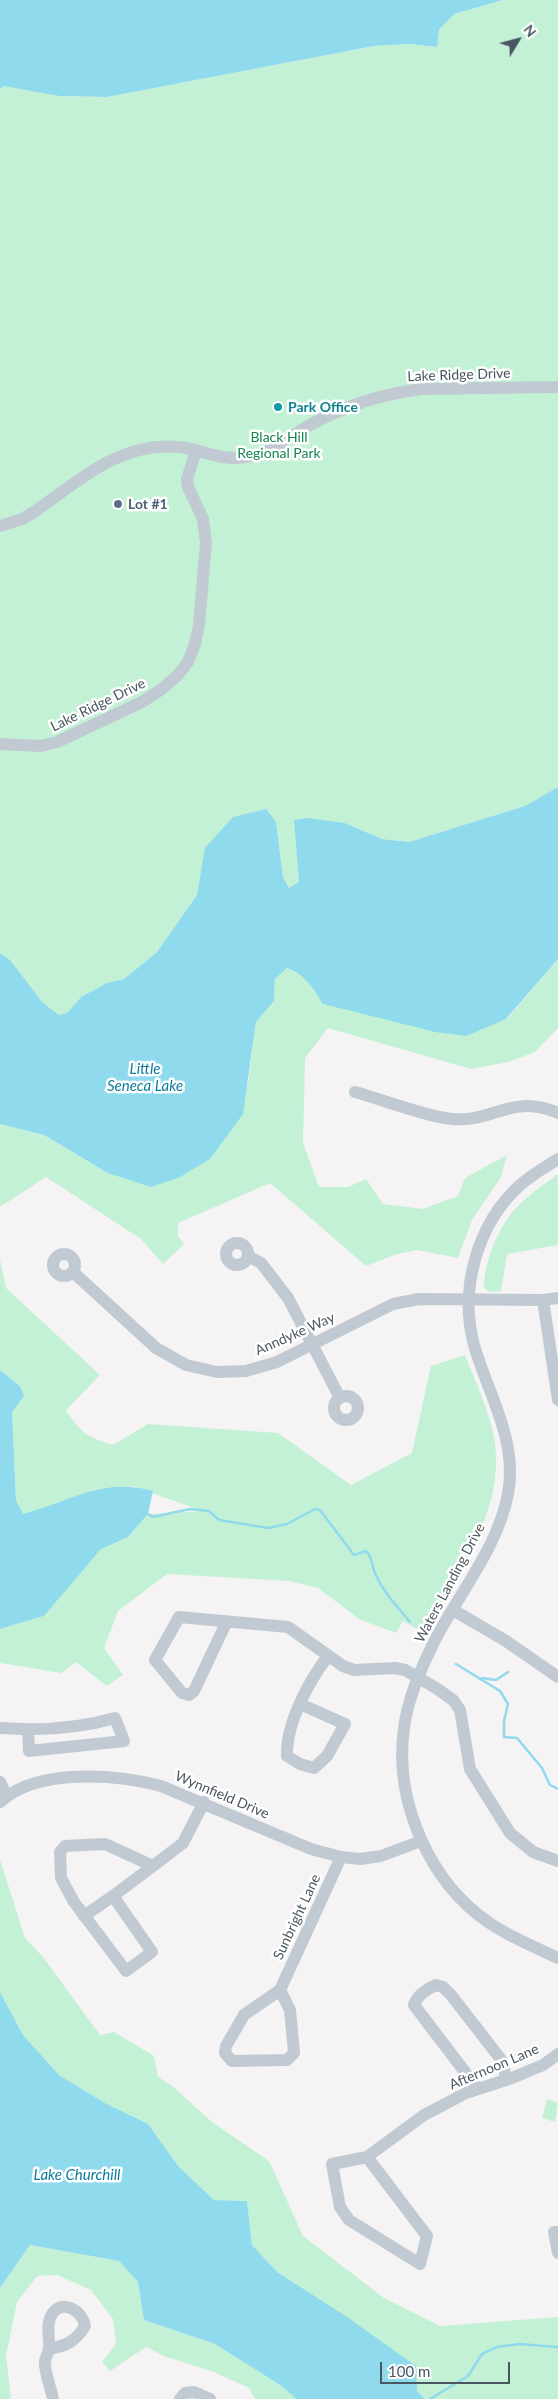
<!DOCTYPE html>
<style>
body{margin:0}
#map{position:relative;width:558px;height:2399px;overflow:hidden;background:#f5f3f3;font-family:Lato,sans-serif}
canvas{display:block}
.north{position:absolute;left:493px;top:15px;width:50px;height:50px;-webkit-text-stroke:4px #fff;paint-order:stroke;rotate:53deg;font-size:14px;font-weight:700;line-height:20px;text-align:center;color:#4a5661}
.north::after{content:'';display:block;margin:auto;width:18px;height:22px;background:#4a5661;clip-path:polygon(50% 0,100% 100%,50% 72%,0 100%)}
.scale{position:absolute;left:380px;top:2362px;width:130px;height:22px;box-sizing:border-box;border:2px solid #4a5661;border-top:0;padding-left:6px;font-size:15px;line-height:18px;white-space:nowrap;color:#4a5661;-webkit-text-stroke:4px #fff;paint-order:stroke}
</style>
<div id="map">
<canvas width="558" height="2399"></canvas>
<div class="north">N</div>
<div class="scale">100 m</div>
</div>
<script>
const c = document.querySelector('canvas').getContext('2d');
c.lineJoin = 'round';
function fill(path, color) {
  c.fillStyle = color;
  c.fill(path, 'evenodd');
}
function trace(path, color, width, dash) {
  c.strokeStyle = color;
  c.lineWidth = width;
  c.lineCap = dash ? 'butt' : 'round';
  c.setLineDash(dash || []);
  c.stroke(path);
}
function write(font, color, halo, rows, align = 'center') {
  c.font = font + ' Lato,sans-serif';
  c.lineWidth = 5;
  c.setLineDash([]);
  c.textBaseline = 'middle';
  c.strokeStyle = halo;
  c.fillStyle = color;
  for (const [text, x, y, turn = 0] of rows) {
    c.save();
    c.translate(x, y);
    c.rotate((+turn || 0) * Math.PI / 180);
    c.textAlign = isNaN(turn) ? turn : align;
    if (halo) c.strokeText(text, 0, 0);
    c.fillText(text, 0, 0);
    c.restore();
  }
}
const green = new Path2D(`
 M503 0H558V787L525 806 409 842 382 839 345 823 295 820 299 882 289 888 283 877 276 822 201 875 197 895 157 952 124 979 107 983 81 997 67 1013 59 1015 43 1004 10 960 0 953V89L4 85 59 96 107 97 374 46 409 44 436 47 439 30 454 14Z
 M558 959V1028L535 1052 508 1062 471 1069 328 1028 305 1058 303 1143 319 1187H348L366 1179 383 1204 423 1209 458 1196 465 1178 507 1155 501 1177 472 1220 458 1258 417 1250 397 1254 366 1266 270 1183 178 1223V1236L184 1244 163 1264 141 1239 46 1177 0 1207V1124L44 1135 79 1156 248 1085 256 1022 274 1001 275 979 287 968 301 976 507 1019Z
 M558 1174V1245L507 1254 501 1291 490 1292 484 1288C484 1263 498 1228 515 1209 528 1195 543 1185 558 1174Z
 M0 1260 6 1288 100 1375 66 1410C80 1433 88 1437 113 1445L148 1424 278 1433 351 1485 412 1453 431 1366 465 1355C475 1381 489 1410 494 1437 507 1510 457 1573 424 1633L403 1621 396 1633 359 1619 318 1588 290 1581 167 1574 118 1611 104 1648 123 1675 107 1686 76 1662 61 1673 0 1663V1629L44 1616 101 1548 128 1537 148 1514 203 1511 132 1486 23 1514 16 1500 12 1412 20 1386 0 1370Z
 M0 1860 25 1938 43 1957 100 2035 114 2032 154 2056 158 2077 171 2085 212 2122 269 2161 303 2236 384 2298 440 2326 558 2317V2399H425L277 2272 252 2245 247 2201 214 2200 179 2167 148 2124 105 2103 59 2075 23 2035 0 1992Z
 M547 2099 558 2103 555 2122 542 2118Z
 M30 2245 119 2261 138 2282 144 2320 215 2344 283 2387 296 2399H255L249 2388 214 2372 164 2356 146 2347 110 2371 102 2362 116 2344 113 2319 91 2290 57 2275 37 2276 17 2302 6 2356 11 2399H0V2288Z`);
const water = new Path2D(`
 M0 0H503L454 14 439 30 437 47 409 44 374 46 107 97 59 96 4 86 0 89Z
 M558 787V959L506 1019 466 1036 435 1032 323 1004C313 987 306 976 287 968L275 979 274 1001 256 1022 243 1114 210 1159 180 1177 151 1187 108 1173 44 1135 0 1124V953L10 960 43 1003 59 1015 67 1013 81 997 107 983 124 979 157 952 197 895 205 848 233 817 266 809 276 822 283 877 289 888 299 882 294 820 307 818 345 823 382 839 409 842 525 806Z
 M0 1370 20 1386 24 1396 12 1412 16 1500 23 1514C70 1502 102 1477 153 1491L148 1514 128 1537 101 1549 44 1616 0 1629Z
 M0 1992 23 2035 59 2075 105 2103 148 2124 179 2167 214 2200 247 2201 252 2245 277 2272 347 2317 416 2366 417 2391 425 2399H296L283 2387 215 2344 144 2320 138 2282 119 2261 30 2245 0 2288Z`);
const stream = new Path2D(`
 M148 1514 153 1517 190 1509 209 1511 219 1520 268 1528 287 1524 315 1509 320 1510 354 1555 366 1551C373 1557 371 1565 375 1573 383 1592 397 1606 410 1622
 M456 1664 500 1691 508 1704 504 1721V1737L517 1738 542 1768 550 1785 558 1789
 M482 1678 496 1680 508 1672
 M430 2399 468 2376 482 2354 497 2347 519 2344 558 2347`);
const minor = new Path2D(`
 M0 526 22 519 34 512C79 481 120 441 179 447 207 450 221 463 253 456 275 452 291 435 310 425 344 406 383 394 421 389L558 387
 M0 744 41 746 57 742 142 702 162 689 177 676 188 662 195 644 199 625 206 543 203 519 188 487 187 479 196 451
 M355 1092C384 1100 424 1116 452 1119 493 1123 511 1093 558 1113
 M558 1159C545 1167 531 1175 519 1186 477 1225 459 1289 474 1345 488 1394 518 1440 508 1494 497 1550 458 1594 433 1644 420 1671 408 1698 404 1728 394 1801 429 1883 491 1924 512 1938 535 1947 558 1958
 M226 1254a11 11 0 1 1 22 0a11 11 0 1 1-22 0Z
 M53 1265a11 11 0 1 1 22 0a11 11 0 1 1-22 0Z
 M248 1256 261 1263 288 1298 340 1398
 M73 1272 156 1348 186 1365 217 1372 246 1371 277 1362 393 1304 419 1299 543 1300 558 1298
 M543 1300 558 1400
 M334 1408a12 12 0 1 1 24 0a12 12 0 1 1-24 0Z
 M453 1610 506 1641 558 1677
 M227 1621 194 1691 189 1695 182 1693 155 1660 179 1617 288 1627 343 1666 354 1670 395 1668 405 1670 436 1688 453 1700 460 1710 470 1769 510 1833 533 1852 558 1861
 M300 1704 345 1724 327 1756 314 1768 300 1764 287 1756C286 1723 309 1681 328 1656
 M0 1728C40 1731 77 1729 115 1718L124 1741 29 1751 28 1730
 M0 1782 7 1796
 M0 1802C37 1768 115 1774 161 1786L311 1849 341 1857 360 1859 381 1856 421 1841
 M153 1866 113 1896 152 1952 126 1971 74 1902 61 1878 60 1852 65 1846 105 1844 153 1866 183 1843 204 1802
 M84 1916 113 1896
 M280 1990 290 2010 294 2053 287 2060 232 2061 225 2053 226 2046 244 2015 280 1990 341 1857
 M478 2089 414 2005C417 1995 427 1989 436 1985L443 1987 451 1995 503 2062 506 2080
 M367 2157 427 2236 420 2264 349 2220 340 2207 332 2164 367 2157 424 2115 466 2093 512 2078 543 2065 558 2054
 M558 2232H554L558 2253
 M49 2349C66 2346 76 2341 85 2326 81 2305 54 2298 49 2322 47 2331 50 2340 49 2349 48 2353 46 2357 45 2361 44 2372 51 2388 53 2399
 M180 2399 185 2393 194 2392 210 2399`);
const markers = [
 [278,407,5,"#0f9aa8"],
 [118,504,5,"#5c6f8a"]
];
const streetNames = [
 ["Lake Ridge Drive",459,375,-2],
 ["Lake Ridge Drive",98,705,-26],
 ["Anndyke Way",295,1334,-24],
 ["Waters Landing Drive",450,1583,-62],
 ["Wynnfield Drive",222,1795,23],
 ["Sunbright Lane",297,1917,-65],
 ["Afternoon Lane",494,2067,-23]
];
const cultureNames = [
 ["Park Office",288,407]
];
const parkNames = [
 ["Black Hill",279,437],
 ["Regional Park",279,453]
];
const serviceNames = [
 ["Lot #1",128,504]
];
const waterNames = [
 ["Little",145,1069],
 ["Seneca Lake",145,1086],
 ["Lake Churchill",77,2175]
];
fill(green, '#c3f1d5');
fill(water, '#90daee');
trace(stream, '#90daee', 2.5);
trace(minor, '#c1cad2', 12);
for (const [x, y, r, color] of markers) {
  const dot = new Path2D();
  dot.arc(x, y, r, 0, 2 * Math.PI);
  c.fillStyle = color;
  c.fill(dot);
  trace(dot, '#fff', 2);
}
write('14px', '#4a5661', '#fff', streetNames);
write('bold 14px', '#0d838f', '#fff', cultureNames, 'left');
write('14px', '#17864f', '#fff', parkNames);
write('bold 14px', '#4e5e75', '#fff', serviceNames, 'left');
write('italic 15px', '#0c7c9b', '#fff', waterNames);
</script>
